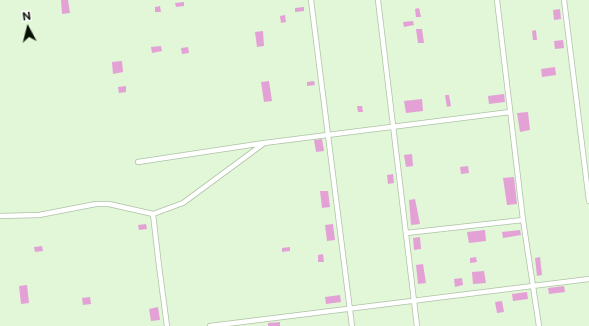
<!DOCTYPE html>
<style>
body{margin:0}
#map{position:relative;width:589px;height:326px;overflow:hidden;background:#e1f7d8;font-family:"Public Sans",sans-serif}
canvas{display:block}
.north{position:absolute;left:8px;top:8px;width:40px;height:40px;-webkit-text-stroke:3px #fafef8;paint-order:stroke;rotate:353deg;font-size:11px;font-weight:700;line-height:16px;text-align:center;color:#080f05}
.north::after{content:'';display:block;margin:auto;width:14px;height:18px;background:#080f05;clip-path:polygon(50% 0,100% 100%,50% 72%,0 100%)}
</style>
<div id="map">
<canvas width="589" height="326"></canvas>
<div class="north">N</div>
</div>
<script>
const c = document.querySelector('canvas').getContext('2d');
c.lineJoin = 'round';
function fill(path, color) {
  c.fillStyle = color;
  c.fill(path, 'evenodd');
}
function trace(path, color, width, dash) {
  c.strokeStyle = color;
  c.lineWidth = width;
  c.lineCap = dash ? 'butt' : 'round';
  c.setLineDash(dash || []);
  c.stroke(path);
}
const building = new Path2D(`
 M61 0H68L70 13 62 14Z
 M184 2V6L176 7 175 3Z
 M160 6 161 12H155V7Z
 M304 7V11L295 12V8Z
 M419 8 421 17H416L415 9Z
 M560 9 561 19 554 20 553 10Z
 M285 15 286 22 281 23 280 16Z
 M413 21 414 25 404 27 403 22Z
 M416 29H422L424 43H418Z
 M536 30 537 40H533L532 31Z
 M263 31 264 46 257 47 255 32Z
 M563 40 564 48 555 49 554 41Z
 M161 46 162 51 152 53 151 47Z
 M188 47 189 53 182 54 181 48Z
 M122 61 123 72 113 74 112 62Z
 M555 67 556 75 542 77 541 69Z
 M269 81 272 101 264 102 261 82Z
 M314 81 315 85 307 86V82Z
 M126 86V92L119 93 118 87Z
 M504 94 505 102 489 104 488 96Z
 M445 95H449L451 106 447 107Z
 M422 99 423 111 406 113 404 101Z
 M357 106H362L363 112H358Z
 M528 112 530 130 520 132 517 113Z
 M322 139 324 151 316 152 314 140Z
 M412 154 413 166 406 167 404 155Z
 M468 166 469 173 461 174 460 167Z
 M393 174 394 183 388 184 387 175Z
 M514 177 517 204 507 205 503 178Z
 M320 191H328L330 207 322 208Z
 M415 199 420 224 411 225 409 200Z
 M146 224 147 229 139 230 138 225Z
 M333 224 335 240 327 241 325 225Z
 M485 230 486 241 469 243 467 232Z
 M520 230 521 235 503 238 502 232Z
 M420 237 421 249 414 250 413 238Z
 M42 246 43 251 35 252 34 247Z
 M290 247V251L282 252V248Z
 M323 254 324 262H318V255Z
 M476 257 477 262 470 263V258Z
 M540 257 542 275 537 276 535 258Z
 M423 264 426 283 418 284 416 265Z
 M484 271 486 283 473 284 472 272Z
 M462 278 463 285 455 287 454 279Z
 M27 285 29 303 21 304 19 286Z
 M564 286 565 292 549 294 548 288Z
 M527 292 528 299 513 301 512 294Z
 M340 295 341 302 326 304 325 297Z
 M90 297 91 304 83 305 82 298Z
 M502 301 504 312 497 313 495 302Z
 M158 307 160 320 151 321 149 309Z
 M280 322V326H268V323Z`);
const minor = new Path2D(`
 M311 0 352 326
 M378 0 417 326
 M497 0 523 220 539 326
 M564 0 589 201
 M138 162 264 143 510 112
 M153 214 159 266 167 326
 M0 216 39 215 96 204H109L153 214 183 203 263 144
 M406 233 523 220
 M210 326 589 279`);
fill(building, '#e3a1d6');
trace(minor, '#aec3a5', 6);
trace(minor, '#fff', 4.5);
</script>
